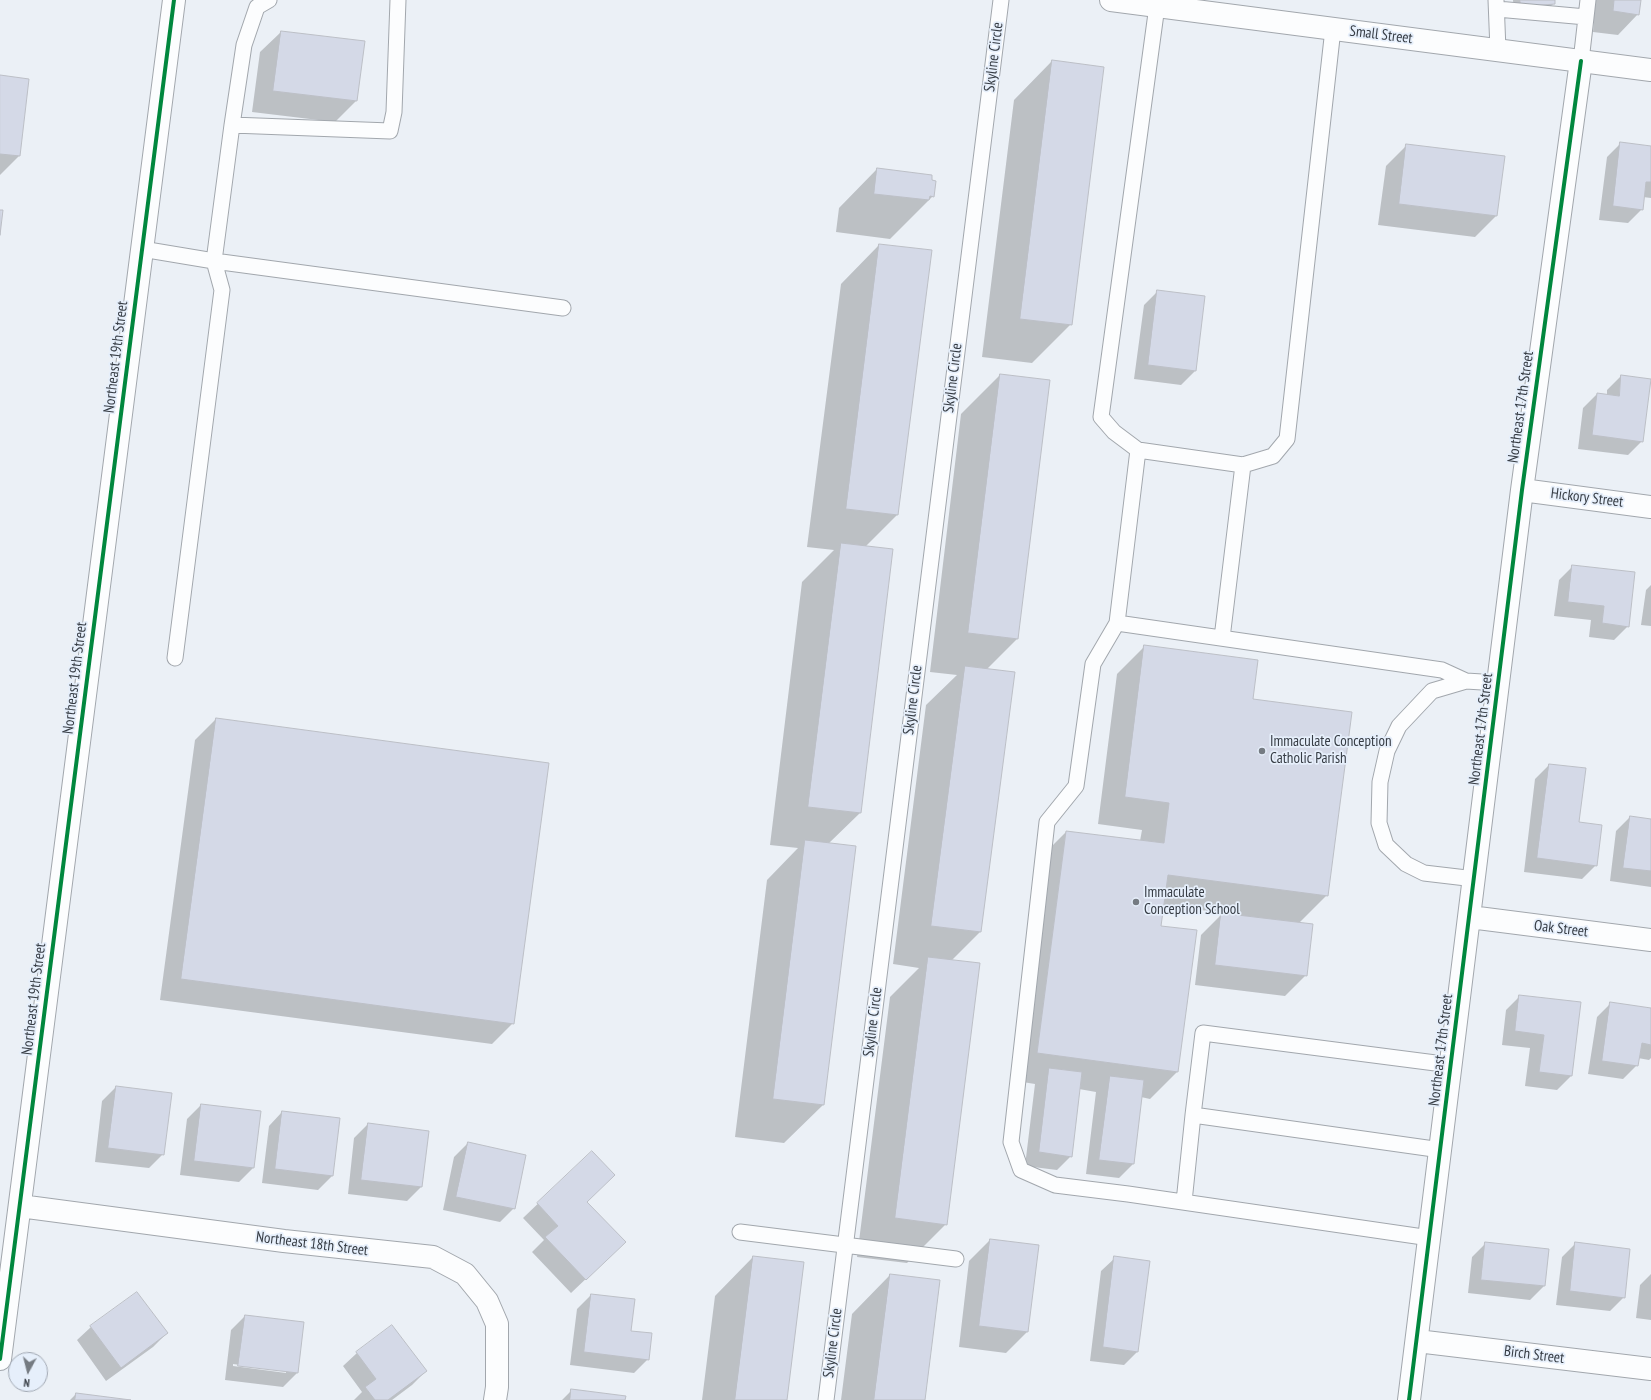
<!DOCTYPE html>
<style>
body{margin:0}
#map{position:relative;width:1651px;height:1400px;overflow:hidden;background:#ebf0f6;font-family:"PT Sans Narrow",sans-serif}
canvas{display:block}
.north{position:absolute;left:8px;top:1352px;width:40px;height:40px;box-sizing:border-box;background:#e6effb;border:1px solid #a0a7b2;border-radius:50%;rotate:187deg;font-size:11px;font-weight:700;line-height:16px;text-align:center;color:#363c44}
.north::after{content:'';display:block;margin:auto;width:14px;height:18px;background:#757b82;clip-path:polygon(50% 0,100% 100%,50% 72%,0 100%)}
</style>
<div id="map">
<canvas width="1651" height="1400"></canvas>
<div class="north">N</div>
</div>
<script>
const c = document.querySelector('canvas').getContext('2d');
c.lineJoin = 'round';
function fill(path, color) {
  c.fillStyle = color;
  c.fill(path, 'evenodd');
}
function trace(path, color, width, dash) {
  c.strokeStyle = color;
  c.lineWidth = width;
  c.lineCap = dash ? 'butt' : 'round';
  c.setLineDash(dash || []);
  c.stroke(path);
}
function write(font, color, halo, rows, align = 'center') {
  c.font = font + ' "PT Sans Narrow",sans-serif';
  c.lineWidth = 3.5;
  c.setLineDash([]);
  c.textBaseline = 'middle';
  c.strokeStyle = halo;
  c.fillStyle = color;
  for (const [text, x, y, turn = 0] of rows) {
    c.save();
    c.translate(x, y);
    c.rotate((+turn || 0) * Math.PI / 180);
    c.textAlign = isNaN(turn) ? turn : align;
    if (halo) c.strokeText(text, 0, 0);
    c.fillText(text, 0, 0);
    c.restore();
  }
}
const shadow = new Path2D(`
 M1513 0H1554V3L1547 10 1514 13Z
 M1589 0H1640L1638 14 1618 35 1593 32 1594 21 1587 20Z
 M281 32 364 42 356 101 335 122 252 112 260 52Z
 M1052 61 1071 324 1032 363 982 357 1014 100Z
 M0 76 19 156 0 175Z
 M1621 143 1651 147V198L1643 197 1642 209 1628 223 1599 220 1607 157Z
 M1407 145 1496 216 1475 237 1378 225 1386 166Z
 M877 169 933 196 890 239 836 232 839 208Z
 M879 245 897 515 865 547 860 813 828 844 823 1105 784 1143 735 1137 767 880 798 848 770 845 802 582 834 550 807 547 841 284Z
 M1158 291 1195 371 1181 385 1134 379 1144 305Z
 M1000 375 1017 639 987 669 980 932 951 961 946 1224 907 1263 857 1257 890 997 919 968 893 964 926 705 957 675 930 672 961 414Z
 M1621 376 1642 441 1628 455 1578 449 1583 408 1597 394 1607 395V390Z
 M1573 566 1628 626 1614 640 1589 637 1591 620 1554 616 1559 580Z
 M1651 585V626L1641 625 1646 590Z
 M1145 646 1252 700 1327 895 1299 923 1306 975 1285 996 1195 985 1201 935 1223 913 1163 905 1160 927 1178 1071 1150 1099 1141 1097 1133 1164 1119 1178 1086 1174 1096 1092 1079 1089 1071 1156 1057 1170 1025 1166 1035 1084 1010 1080 1039 859 1066 832 1140 841 1142 830 1098 824 1117 674Z
 M216 719 513 1023 492 1044 160 1000 195 740Z
 M1549 765 1578 823 1596 865 1582 879 1524 872 1535 779Z
 M1630 817 1651 820V887L1610 881 1616 831Z
 M1520 996 1571 1076 1557 1090 1525 1086 1530 1048 1502 1045 1506 1010Z
 M1611 1003 1651 1009V1058L1649 1060 1638 1058 1637 1065 1623 1079 1588 1074 1597 1017Z
 M116 1087 163 1154 149 1168 95 1162 102 1101Z
 M201 1105 253 1168 239 1182 180 1175 187 1119Z
 M282 1112 339 1119 332 1176 318 1190 262 1183 269 1126Z
 M368 1124 421 1187 407 1201 348 1194 354 1138Z
 M468 1143 514 1208 500 1222 443 1210 454 1157Z
 M592 1152 586 1202 610 1256 571 1293 532 1252 544 1240 523 1218Z
 M990 1240 1038 1246 1027 1332 1006 1353 959 1347 969 1261Z
 M1486 1243 1544 1286 1530 1300 1468 1293 1472 1257Z
 M1576 1243 1624 1297 1610 1311 1556 1305 1562 1257Z
 M753 1257 786 1400H702L715 1296Z
 M1115 1258 1138 1351 1124 1365 1090 1361 1101 1271Z
 M1651 1274V1320L1636 1318 1640 1285Z
 M890 1275 924 1400H841L852 1314Z
 M591 1295 630 1332 648 1359 634 1373 570 1365 577 1309Z
 M245 1316 303 1323 297 1373 283 1387 225 1380 231 1330ZM233 1364 286 1371V1373L233 1366Z
 M91 1327 167 1333 153 1347 106 1381 77 1340Z
 M357 1353 426 1371 412 1385 392 1400H354L362 1392 343 1366Z
 M571 1391 624 1400H562Z
 M76 1394 123 1400H70Z`);
const building = new Path2D(`
 M1520 0H1555V4L1521 7Z
 M1613 0H1641L1639 15 1613 11 1614 0Z
 M281 31 365 41 357 101 273 91Z
 M1052 60 1104 67 1072 325 1020 319Z
 M0 75 29 79 20 156 0 154Z
 M1620 142 1651 146V182H1646L1643 210 1613 206Z
 M1406 144 1505 156 1497 216 1399 204Z
 M877 168 932 175V180L936 181 934 197 930 196 929 200 874 194Z
 M0 210H3L0 235Z
 M879 244 932 250 898 515 846 509Z
 M1157 290 1205 296 1196 371 1148 365Z
 M1000 374 1050 380 1018 639 968 633Z
 M1621 375 1651 379 1643 442 1592 435 1597 393 1619 396Z
 M841 543 893 549 861 813 808 807Z
 M1572 565 1635 572 1629 627 1602 623 1604 606 1568 602Z
 M1144 645 1258 660 1253 699 1352 712 1328 896 1168 875 1161 926 1197 930 1178 1072 1037 1053 1066 831 1164 843 1169 803 1125 797Z
 M965 666 1015 672 981 932 931 926Z
 M216 718 549 763 514 1024 181 979Z
 M1549 764 1586 768 1579 822 1602 825 1597 866 1537 858Z
 M1630 816 1651 819V871L1623 868Z
 M805 840 856 846 824 1105 773 1099Z
 M1221 913 1313 924 1307 976 1215 965Z
 M928 957 980 963 947 1225 895 1218Z
 M1519 995 1581 1002 1572 1076 1539 1072 1544 1035 1515 1031Z
 M1610 1002 1651 1008V1045L1642 1043 1638 1066 1602 1061Z
 M1049 1068 1082 1072 1072 1157 1039 1152Z
 M1110 1076 1144 1080 1134 1164 1099 1160Z
 M116 1086 172 1093 164 1155 108 1148Z
 M201 1104 261 1111 254 1168 194 1161Z
 M282 1111 340 1118 333 1176 275 1169Z
 M368 1123 429 1131 422 1187 361 1180Z
 M468 1142 526 1155 515 1209 456 1197Z
 M592 1151 615 1175 587 1202 626 1242 586 1280 545 1237 558 1226 537 1203Z
 M990 1239 1039 1245 1028 1332 979 1326Z
 M1485 1242 1549 1249 1545 1286 1481 1280Z
 M1575 1242 1630 1249 1625 1298 1570 1291Z
 M753 1256 804 1262 787 1400H735Z
 M1114 1256 1150 1261 1138 1352 1103 1347Z
 M890 1274 940 1280 925 1400H874Z
 M137 1292 168 1333 121 1368 90 1326Z
 M591 1294 635 1299 631 1331 652 1333 649 1360 584 1352Z
 M245 1315 304 1322 298 1373 238 1366Z
 M392 1325 427 1371 388 1400H375L365 1387 376 1379 356 1352Z
 M571 1389 626 1396 625 1400H570Z
 M76 1393 131 1400H75Z`);
const lane = new Path2D(`
 M1496 0 1498 50
 M1157 6 1101 417 1114 432 1138 450 1243 465 1273 456 1287 439 1333 29
 M1497 9 1586 17
 M1581 61 1588 0
 M232 125 244 45 257 7 269 0
 M142 249 214 261 563 308
 M1138 450 1117 623 1442 670 1466 681
 M1117 623 1093 664 1076 786 1047 822 1011 1142 1021 1170 1055 1185 1128 1194 1430 1238
 M1222 638 1243 465
 M175 658 222 290 214 261 232 125 390 131 394 112 398 0
 M1475 879 1424 873 1406 864 1386 845 1379 823 1380 782 1387 751 1399 726 1432 691 1466 681 1498 683
 M1441 1150 1193 1115 1203 1033 1451 1065
 M1184 1202 1193 1115
 M740 1232 956 1259
 M826 1400 1001 0`);
const street = new Path2D(`
 M1522 490 1651 507
 M1470 917 1651 940
 M20 1206 284 1241 433 1257 465 1274 487 1301 497 1324V1387L495 1400
 M1417 1341 1651 1369
 M0 1359 174 0
 M1409 1400 1522 490 1581 61`);
const secondary = new Path2D(`
 M1111 0 1651 70`);
const cycleway = new Path2D(`
 M0 1359 174 0
 M1409 1400 1522 490 1581 61`);
const markers = [
 [1262,751,4,"#757b82"],
 [1136,902,4,"#757b82"]
];
const streetNames = [
 ["Small Street",1381,35,7],
 ["Skyline Circle",994,57,-83],
 ["Northeast 19th Street",116,357,-83],
 ["Skyline Circle",953,378,-83],
 ["Northeast 17th Street",1521,407,-82],
 ["Hickory Street",1587,498,7],
 ["Northeast 19th Street",75,678,-83],
 ["Skyline Circle",913,700,-83],
 ["Northeast 17th Street",1481,729,-83],
 ["Oak Street",1561,929,7],
 ["Northeast 19th Street",34,999,-83],
 ["Skyline Circle",873,1022,-83],
 ["Northeast 17th Street",1441,1050,-83],
 ["Northeast 18th Street",312,1244,7],
 ["Skyline Circle",833,1343,-83],
 ["Birch Street",1534,1355,7]
];
const poiNames = [
 ["Immaculate Conception",1270,742],
 ["Catholic Parish",1270,759],
 ["Immaculate",1144,893],
 ["Conception School",1144,910]
];
fill(shadow, '#0003');
fill(building, '#d4d9e7');
trace(building, '#bcbfc6', 1);
trace(lane, '#a2a7ad', 17);
trace(street, '#a2a7ad', 24);
trace(secondary, '#a2a7ad', 24);
trace(lane, '#fcfdfe', 15);
trace(street, '#fcfdfe', 22);
trace(secondary, '#fcfdfe', 22);
trace(cycleway, '#00873e', 4);
for (const [x, y, r, color] of markers) {
  const dot = new Path2D();
  dot.arc(x, y, r, 0, 2 * Math.PI);
  c.fillStyle = color;
  c.fill(dot);
  trace(dot, '#e6effb', 1.5);
}
write('15px', '#363c44', '#e6effb', streetNames);
write('15px', '#363c44', '#e6effb', poiNames, 'left');
</script>
